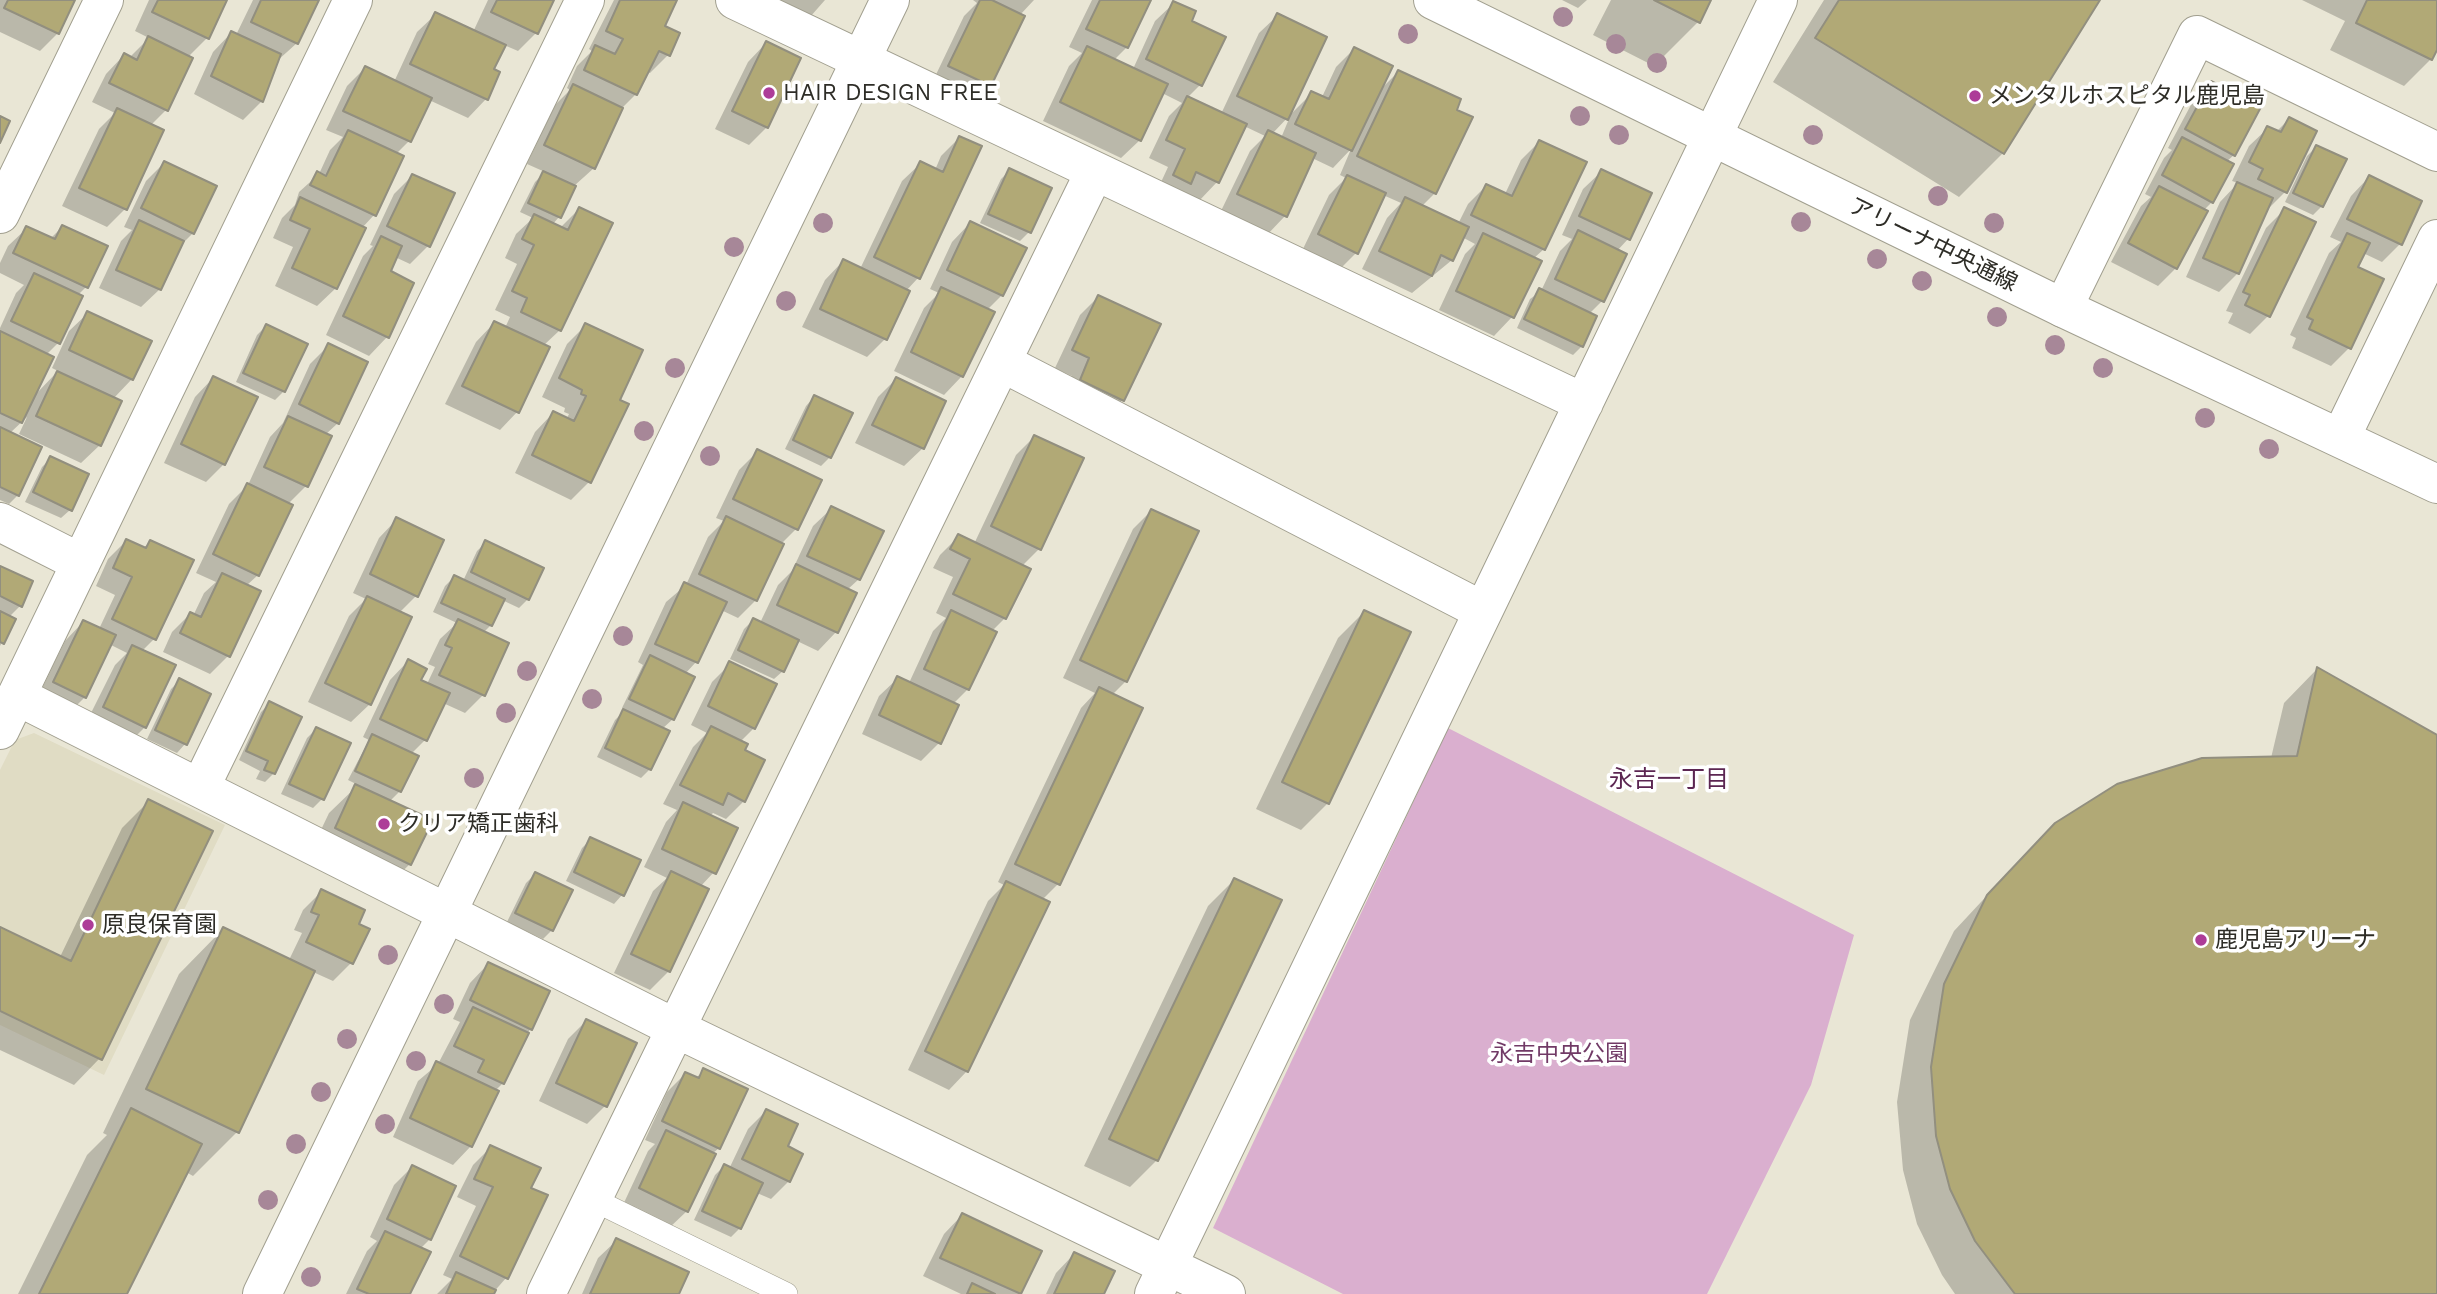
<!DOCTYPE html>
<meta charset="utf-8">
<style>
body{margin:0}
canvas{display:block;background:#e9e6d5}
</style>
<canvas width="2437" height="1294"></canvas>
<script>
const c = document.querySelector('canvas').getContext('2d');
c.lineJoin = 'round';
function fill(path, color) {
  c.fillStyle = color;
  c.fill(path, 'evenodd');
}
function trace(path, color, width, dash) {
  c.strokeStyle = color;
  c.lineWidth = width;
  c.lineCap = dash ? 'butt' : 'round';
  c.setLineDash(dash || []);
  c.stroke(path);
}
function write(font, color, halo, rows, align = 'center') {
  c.font = font + ' "Work Sans","Noto Sans JP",sans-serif';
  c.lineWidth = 7;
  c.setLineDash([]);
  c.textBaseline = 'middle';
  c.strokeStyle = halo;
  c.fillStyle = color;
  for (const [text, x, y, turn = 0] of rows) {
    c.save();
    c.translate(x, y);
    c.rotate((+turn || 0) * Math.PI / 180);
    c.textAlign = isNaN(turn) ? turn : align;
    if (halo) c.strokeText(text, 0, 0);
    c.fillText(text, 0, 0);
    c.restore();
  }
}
const built = new Path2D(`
 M34 733 225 825 104 1075 0 1025V770L15 740Z`);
const green = new Path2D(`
 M1448 728 1854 935 1811 1085 1707 1294H1343L1213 1228Z`);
const shadow = new Path2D(`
 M0 0H73L58 33 40 51 0 32Z
 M149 0H225L207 38 188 57 166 110 150 126 125 209 107 227 62 206 99 129 115 113 92 102 106 74 124 55 129 58 149 38 135 31Z
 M253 0H317L297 43 277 61 262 101 243 120 194 94 213 52 231 33 236 35Z
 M488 0H552L536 33 518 51 504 45 492 70 498 72 486 99 468 118 429 100 409 141 396 154 374 215 362 228 336 288 317 306 275 286 293 247 273 238 282 218 295 205 299 192 319 174 330 150 343 137 326 130 347 86 365 68 394 82 417 32 436 14 473 32Z
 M614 0H675L662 27 668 55 650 73 647 72 636 94 621 109 594 168 574 186 559 217 552 225 560 228 579 209 560 330 543 346 518 411 500 430 445 404 476 342 494 323 505 328 510 317 495 310 517 264 505 258 516 234 533 218 520 212 535 182 545 172 527 164 555 105 570 90 567 88 577 66 592 51 589 49Z
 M726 0H825L796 33Z
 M973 0H1034L1020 15 1022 17 989 85 971 104 931 85 964 16 977 3Z
 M1092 0H1149L1127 47 1114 60 1133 69 1155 21 1174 3 1190 21 1200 85 1187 98 1221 114 1259 33 1278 15 1289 116 1312 93 1322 97 1336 67 1354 49 1380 90 1398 72 1435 193 1421 207 1458 224 1468 204 1486 186 1505 194 1521 160 1539 142 1544 249 1533 259 1539 262 1512 317 1494 336 1439 310 1465 254 1475 244 1462 237 1452 260 1412 293 1362 269 1387 218 1401 203 1383 195 1356 253 1338 271 1301 253 1329 195 1346 178 1340 175 1351 149 1333 168 1312 158 1285 216 1267 235 1220 213 1250 151 1265 136 1244 126 1217 182 1199 201 1156 193 1168 167 1149 158 1169 116 1182 103 1162 93 1140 140 1121 158 1043 121 1069 66 1082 53 1069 47ZM1291 114 1281 138 1272 134Z
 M1562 0H1587L1578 8Z
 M1611 0H1709L1698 22 1654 66 1593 35Z
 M1824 0H2098L2003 153 1959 197 1773 82Z
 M2302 0H2437V46L2431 59 2404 86 2330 50 2345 21Z
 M766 43 767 127 749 145 715 129 748 62Z
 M2211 83 2234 155 2226 162 2212 202 2203 211 2176 268 2158 286 2111 262 2141 206 2151 197 2145 194 2164 158 2172 150 2168 148 2193 101Z
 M2289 119 2285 192 2267 210 2238 273 2219 292 2186 277 2220 202 2238 183 2232 181 2249 146 2268 128 2276 132Z
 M959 138 980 147 918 278 906 291 885 339 867 357 802 327 825 280 843 261 860 269 902 181 921 163 935 170 941 156Z
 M2316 147 2322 206 2313 215 2285 202 2307 156Z
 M164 163 193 233 181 245 160 289 141 307 99 288 121 241 132 230 124 227 146 181Z
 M1010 170 1050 189 1029 232 1020 241 980 223 1001 179Z
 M1602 171 1650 194 1628 239 1617 251 1602 301 1589 314 1582 346 1573 355 1517 328 1530 299 1541 291 1560 251 1572 239 1562 235 1583 189Z
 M412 176 428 246 410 264 395 257 388 272 412 284 387 337 369 356 326 335 363 256 373 246 370 245 394 194Z
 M2369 177 2400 244 2382 262 2363 253 2356 268 2349 348 2331 366 2292 348 2296 338 2290 335 2329 253 2341 242 2330 237 2351 196Z
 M2285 209 2268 316 2250 334 2228 323 2233 313 2226 311 2266 228Z
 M970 223 1002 295 987 310 962 376 944 395 894 371 924 308 939 293 930 289 952 242Z
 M62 227 86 287 78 295 81 297 58 343 46 355 34 396 58 371 52 368 69 331 88 313 132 379 113 399 100 445 81 463 19 434 27 417 9 434 18 495 9 504 0 500V328L16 293 24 285 0 273V263L8 246 27 228 50 239Z
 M1098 297 1158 325 1122 400 1104 419 1062 398 1072 376 1055 368 1080 315Z
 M266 326 284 391 275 400 236 382 257 335Z
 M585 326 617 401 589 482 571 500 515 473 535 432 553 413 566 420 569 414 564 412 565 408 542 397 567 344Z
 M329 345 338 423 325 435 306 486 288 504 258 575 246 586 228 656 210 674 163 652 172 632 190 614 193 616 204 593 216 582 196 573 229 504 248 485 270 437 283 423 310 364Z
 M213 378 224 464 206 482 164 463 195 397Z
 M896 379 923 448 904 466 855 443 878 397Z
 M814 397 830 457 821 466 785 449 806 406Z
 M1034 437 1039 549 1022 566 1005 618 992 631 968 689 953 704 939 743 921 761 862 734 879 696 898 678 909 683 933 631 946 618 936 613 953 577 933 568 940 555 958 537 974 544 1016 455Z
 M758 451 796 529 781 544 756 600 738 618 721 610 696 662 685 674 673 719 662 729 650 769 641 778 597 757 615 720 625 710 622 708 643 665 638 662 666 602 686 585 708 537 724 521 716 518 739 470Z
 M51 458 70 510 61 518 25 502 42 467Z
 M832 508 859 579 847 590 855 594 836 632 818 651 797 641 783 671 774 679 730 659 744 629 753 620 760 623 778 585 792 571 813 526Z
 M1151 511 1126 681 1112 695 1058 884 1042 900 967 1071 949 1090 908 1070 988 901 1004 885 998 882 1081 708 1095 693 1063 678 1133 529Z
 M397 519 416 596 399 613 370 704 351 722 308 702 349 616 366 599 353 593 379 538Z
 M126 541 143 549 150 542 154 639 142 651 145 727 127 745 85 725 115 665 127 653 109 644 85 697 67 715 36 701 65 641 83 622 99 629 115 595 96 586 108 559Z
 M486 542 528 599 519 608 502 600 491 625 483 633V695L465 713 443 703 426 739 411 754 400 791 389 802 410 864 383 890 309 855 329 813 358 785 348 780 369 740 363 737 390 680 408 661 419 681 427 684 435 667 428 664 440 639 457 623 433 612 445 586 454 577 463 581 477 551Z
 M0 568 20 606 9 617 14 619 0 646Z
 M1364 612 1328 803 1301 830 1256 809 1338 638Z
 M730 664 754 728 740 742 744 801 726 819 713 813 710 816 714 872 700 887 669 971 650 990 614 973 653 891 667 878 644 867 666 822 677 810 663 804 693 747 707 733 691 725 712 682Z
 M2317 669 2437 737V1294H1955L1942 1275 1917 1224 1903 1170 1897 1102 1910 1020 1954 931 2021 859 2271 758 2284 703Z
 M180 680 185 744 177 753 147 739 171 689Z
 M270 703 274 773 265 782 256 779 260 771 239 760 261 712Z
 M316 729 348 744 322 799 313 808 281 794 307 738Z
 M148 802 100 1058 74 1085 0 1050V929L60 957 122 828Z
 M591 839 622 895 614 904 566 881 582 848Z
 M535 874 552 930 543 939 507 922 526 883Z
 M1234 880 1279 901 1157 1160 1130 1187 1084 1166 1208 906Z
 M322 891 357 924 351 963 333 981 313 972 237 1132 193 1176 186 1172 125 1294H18L87 1155 107 1135 103 1133 179 974 223 929 289 960 302 933 294 930 303 910Z
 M488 964 530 1029 503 1083 495 1091 471 1146 453 1165 393 1137 418 1081 438 1064 460 1022 453 1019 470 983Z
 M586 1021 605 1106 587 1124 539 1101 568 1039Z
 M704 1070 719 1148 712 1154 687 1211 668 1229 622 1207 648 1151 655 1144 645 1140 667 1092 685 1074 695 1079Z
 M766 1111 786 1147 789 1181 771 1199 757 1193 740 1228 731 1237 694 1220 715 1175 724 1166 729 1169 748 1129Z
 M491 1147 529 1189 506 1278 492 1294H437L452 1279 443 1275 476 1206 457 1197 473 1165Z
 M412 1167 430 1239 420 1249 408 1294H346L367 1251 377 1241 370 1237 394 1185Z
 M962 1215 1039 1252 1019 1294H961L923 1276 944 1234Z
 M617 1240 677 1294H582L598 1258Z
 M1074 1254 1102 1294H1046L1056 1273Z`);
const building = new Path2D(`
 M8 0H75L59 34 4 8Z
 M158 0H227L209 39 152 12Z
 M261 0H319L298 44 251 22Z
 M497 0H554L538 34 491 12Z
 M620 0H677L665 26 680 33 670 56 659 51 637 95 584 70 595 45 615 54 623 39 606 31Z
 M980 0H992L1025 16 991 86 948 66Z
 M1100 0H1151L1128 48 1086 29Z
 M1654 0H1711L1700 23Z
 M1839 0H2100L2004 154 1815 38Z
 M2367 0H2437V50L2432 60 2356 23Z
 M1173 1 1196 11 1192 21 1226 37 1202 86 1146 59Z
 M435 12 506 45 494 69 500 72 488 100 410 64Z
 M1277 13 1327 37 1288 120 1237 96Z
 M231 31 281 54 263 102 211 76Z
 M148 36 193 58 168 111 109 83 124 53 137 60Z
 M766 41 801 58 768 128 732 111Z
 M1087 46 1168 84 1141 141 1060 102Z
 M1354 47 1393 66 1352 151 1295 124 1311 91 1329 99Z
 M365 66 432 98 411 142 343 111Z
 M1398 70 1461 99 1457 110 1473 117 1436 194 1357 156Z
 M2211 81 2261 107 2235 156 2185 129Z
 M573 84 623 108 595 169 544 145Z
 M1187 96 1247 124 1219 183 1196 172 1191 184 1173 175 1185 149 1166 140Z
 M117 108 164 130 127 210 79 188Z
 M0 116 10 121 0 143Z
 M2289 117 2317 131 2287 193 2258 179 2263 169 2249 162 2267 126 2281 132Z
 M348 130 404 156 376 216 310 185 317 171 326 176Z
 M1268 130 1316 153 1287 217 1237 194Z
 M959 136 982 146 920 279 874 257 920 161 943 172Z
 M2182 137 2234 164 2213 203 2162 175Z
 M1539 140 1587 162 1545 250 1471 215 1486 184 1512 196Z
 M2316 145 2347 159 2323 207 2293 193Z
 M164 161 217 186 194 234 141 208Z
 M1009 168 1052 188 1031 233 988 214Z
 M1601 169 1652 193 1630 240 1579 216Z
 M543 171 576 186 561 218 528 203Z
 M412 174 455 193 430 247 387 226Z
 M1347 175 1386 193 1358 254 1318 234Z
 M2369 175 2422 201 2402 245 2347 219Z
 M2237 182 2273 198 2239 274 2203 258Z
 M2159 186 2208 211 2177 269 2128 243Z
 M300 197 366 228 337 289 292 268 310 229 290 220Z
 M1405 197 1469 227 1453 261 1441 255 1432 276 1379 251Z
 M579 207 613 223 561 331 521 312 527 298 512 291 534 245 522 239 534 214 568 230Z
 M2284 207 2316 222 2270 317 2245 305 2250 295 2243 292Z
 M139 220 184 241 161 290 116 270Z
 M970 221 1027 248 1003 296 947 270Z
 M62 225 108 246 88 288 13 253 26 226 55 239Z
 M1578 230 1627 254 1604 302 1555 279Z
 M1483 233 1542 261 1514 318 1456 291Z
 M2347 233 2370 243 2358 267 2384 279 2351 349 2309 329 2313 320 2307 317Z
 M381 236 402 246 391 271 414 283 389 338 343 316Z
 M843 259 910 291 887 340 820 309Z
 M34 273 83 296 60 344 11 321Z
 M941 287 995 312 963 377 911 352Z
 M1539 288 1597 316 1583 347 1524 319Z
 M1098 295 1161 324 1124 401 1080 380 1089 358 1072 350Z
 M87 311 152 341 133 380 69 350Z
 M494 321 550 347 519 413 462 386Z
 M585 323 643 350 620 400 629 404 591 483 532 455 553 411 574 421 586 396 581 394 582 390 559 378Z
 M266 324 308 344 285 392 243 373Z
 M0 331 54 357 22 423 0 413Z
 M328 343 368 362 339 424 299 404Z
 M57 371 122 401 101 446 36 416Z
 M213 376 258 397 225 465 181 444Z
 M896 377 946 401 924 449 872 425Z
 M814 395 853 413 831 458 793 440Z
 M288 416 332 436 308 487 264 467Z
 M0 427 42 447 19 496 0 487Z
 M1034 435 1084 458 1041 550 991 526Z
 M757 449 822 480 798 530 733 499Z
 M50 456 89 474 72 511 33 492Z
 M247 483 293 505 259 576 213 554Z
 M831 506 884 531 860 580 807 556Z
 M1151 509 1199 531 1127 682 1080 660Z
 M726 516 784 544 757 601 699 574Z
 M396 517 444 540 418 597 370 574Z
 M958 534 1031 569 1006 619 953 594 970 559 950 549Z
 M126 539 146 548 150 540 194 560 156 640 112 619 132 577 113 568Z
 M485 540 544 568 529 600 471 572Z
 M796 564 857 593 838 633 777 605Z
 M0 566 33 581 22 607 0 596Z
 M222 573 261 591 230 657 180 633 190 612 201 617Z
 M454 575 505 599 492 626 441 603Z
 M684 582 727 602 698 663 655 644Z
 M367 596 412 617 371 705 325 683Z
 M951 610 997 632 969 690 924 669Z
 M1364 610 1411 632 1329 804 1282 782Z
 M0 611 16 619 4 644 0 642Z
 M753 618 799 640 784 672 738 650Z
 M458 619 509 643 485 696 439 675 452 648 445 645Z
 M83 620 116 635 86 698 53 682Z
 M132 645 176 665 146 728 103 707Z
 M650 655 695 677 674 720 629 699Z
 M408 659 427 669 421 680 450 693 427 741 380 719Z
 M729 661 777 684 755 729 708 706Z
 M2317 667 2437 735V1294H2015L1975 1241 1950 1189 1936 1136 1931 1067 1944 984 1987 895 2055 823 2117 784 2202 758 2297 756Z
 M897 676 959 705 941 744 879 715Z
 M179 678 211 694 187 745 155 730Z
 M1099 687 1143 708 1060 885 1015 864Z
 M269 701 302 717 275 774 264 770 268 761 246 751Z
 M623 709 670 731 651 770 605 748Z
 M711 726 748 744 745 750 765 760 745 802 728 793 723 805 680 785Z
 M316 727 351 743 324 800 289 784Z
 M372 734 419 756 401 792 355 771Z
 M355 784 433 820 411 865 335 828Z
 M148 799 213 831 102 1060 0 1011V927L71 961Z
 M683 802 738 828 716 874 662 849Z
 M590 837 641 860 624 896 574 872Z
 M671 871 709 889 670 972 631 954Z
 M535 872 573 890 553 931 515 913Z
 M1234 878 1282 900 1158 1161 1109 1139Z
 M1006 881 1050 902 968 1072 925 1051Z
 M321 889 365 910 359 924 370 929 353 964 306 942 319 915 311 912Z
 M223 927 315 971 239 1133 146 1089Z
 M488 962 550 991 532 1030 470 1000Z
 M473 1007 529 1033 504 1084 478 1072 484 1060 454 1046Z
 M586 1019 637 1043 607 1107 556 1083Z
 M436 1061 499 1091 472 1147 410 1118Z
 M703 1068 748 1089 720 1149 662 1121 685 1072 699 1078Z
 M131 1108 202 1144 127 1294H39Z
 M766 1109 798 1124 788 1146 803 1154 790 1182 742 1159Z
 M666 1130 716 1154 688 1212 639 1188Z
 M490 1145 541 1168 531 1188 548 1195 508 1279 460 1256 493 1187 474 1179Z
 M724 1164 763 1183 741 1229 702 1211Z
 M412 1165 456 1186 431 1240 387 1219Z
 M962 1213 1042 1251 1021 1294 940 1258Z
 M385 1231 431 1252 410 1294H369L357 1289Z
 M616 1238 689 1272 679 1294H590Z
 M1074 1252 1115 1271 1104 1294H1054Z
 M456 1272 496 1290 494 1294H446Z
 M972 1283 995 1294H967Z`);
const lane = new Path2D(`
 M592 1199 786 1294`);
const street = new Path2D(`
 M735 0 1584 403
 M0 214 104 0
 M2063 308 2197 35 2437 152
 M1003 363 1483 611
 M2341 437 2437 239
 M0 522 81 563
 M17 696 675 1028 1226 1294
 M0 730 353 0
 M200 788 585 0
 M546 1294 1095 171
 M1154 1294 1778 0`);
const secondary = new Path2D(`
 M1433 0 2063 308 2437 484
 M262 1294 890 0`);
const trees = [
 [1563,17],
 [1408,34],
 [1616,44],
 [1657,63],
 [1580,116],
 [1619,135],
 [1813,135],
 [1938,196],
 [1801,222],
 [823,223],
 [1994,223],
 [734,247],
 [1877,259],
 [1922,281],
 [786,301],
 [1997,317],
 [2055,345],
 [675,368],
 [2103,368],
 [2205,418],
 [644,431],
 [2269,449],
 [710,456],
 [623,636],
 [527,671],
 [592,699],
 [506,713],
 [474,778],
 [388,955],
 [444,1004],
 [347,1039],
 [416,1061],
 [321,1092],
 [385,1124],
 [296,1144],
 [268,1200],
 [311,1277]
];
const markers = [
 [769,93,7,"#ad3c98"],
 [1975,96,7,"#ad3c98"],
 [384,824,7,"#ad3c98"],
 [88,925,7,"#ad3c98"],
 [2201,940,7,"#ad3c98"]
];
const poiNames = [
 ["HAIR DESIGN FREE",783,93],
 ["メンタルホスピタル鹿児島",1989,96],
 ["クリア矯正歯科",398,824],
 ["原良保育園",102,925],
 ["鹿児島アリーナ",2215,940]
];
const streetNames = [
 ["アリーナ中央通線",1933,245,26]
];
const parkNames = [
 ["永吉中央公園",1559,1054]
];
const neighbourhoodNames = [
 ["永吉一丁目",1669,780]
];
fill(built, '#e0dcc4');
fill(green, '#daafcf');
fill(shadow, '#0003');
fill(building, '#b1a976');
trace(building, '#928f7f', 2);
trace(lane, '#a19f8f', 24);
trace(street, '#a19f8f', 40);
trace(secondary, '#a19f8f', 40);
trace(lane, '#fff', 23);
trace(street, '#fff', 38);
trace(secondary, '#fff', 38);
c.fillStyle = '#a78798';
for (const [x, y] of trees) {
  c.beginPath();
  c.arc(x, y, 10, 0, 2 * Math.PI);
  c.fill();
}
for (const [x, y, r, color] of markers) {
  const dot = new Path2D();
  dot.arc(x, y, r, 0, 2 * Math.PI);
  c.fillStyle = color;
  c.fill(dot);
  trace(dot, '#fff', 2.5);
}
write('23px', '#2e2d27', '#fff', poiNames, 'left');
write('23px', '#2e2d27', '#fff', streetNames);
write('23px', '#713a66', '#fff', parkNames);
write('24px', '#5c2652', '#fff', neighbourhoodNames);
</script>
